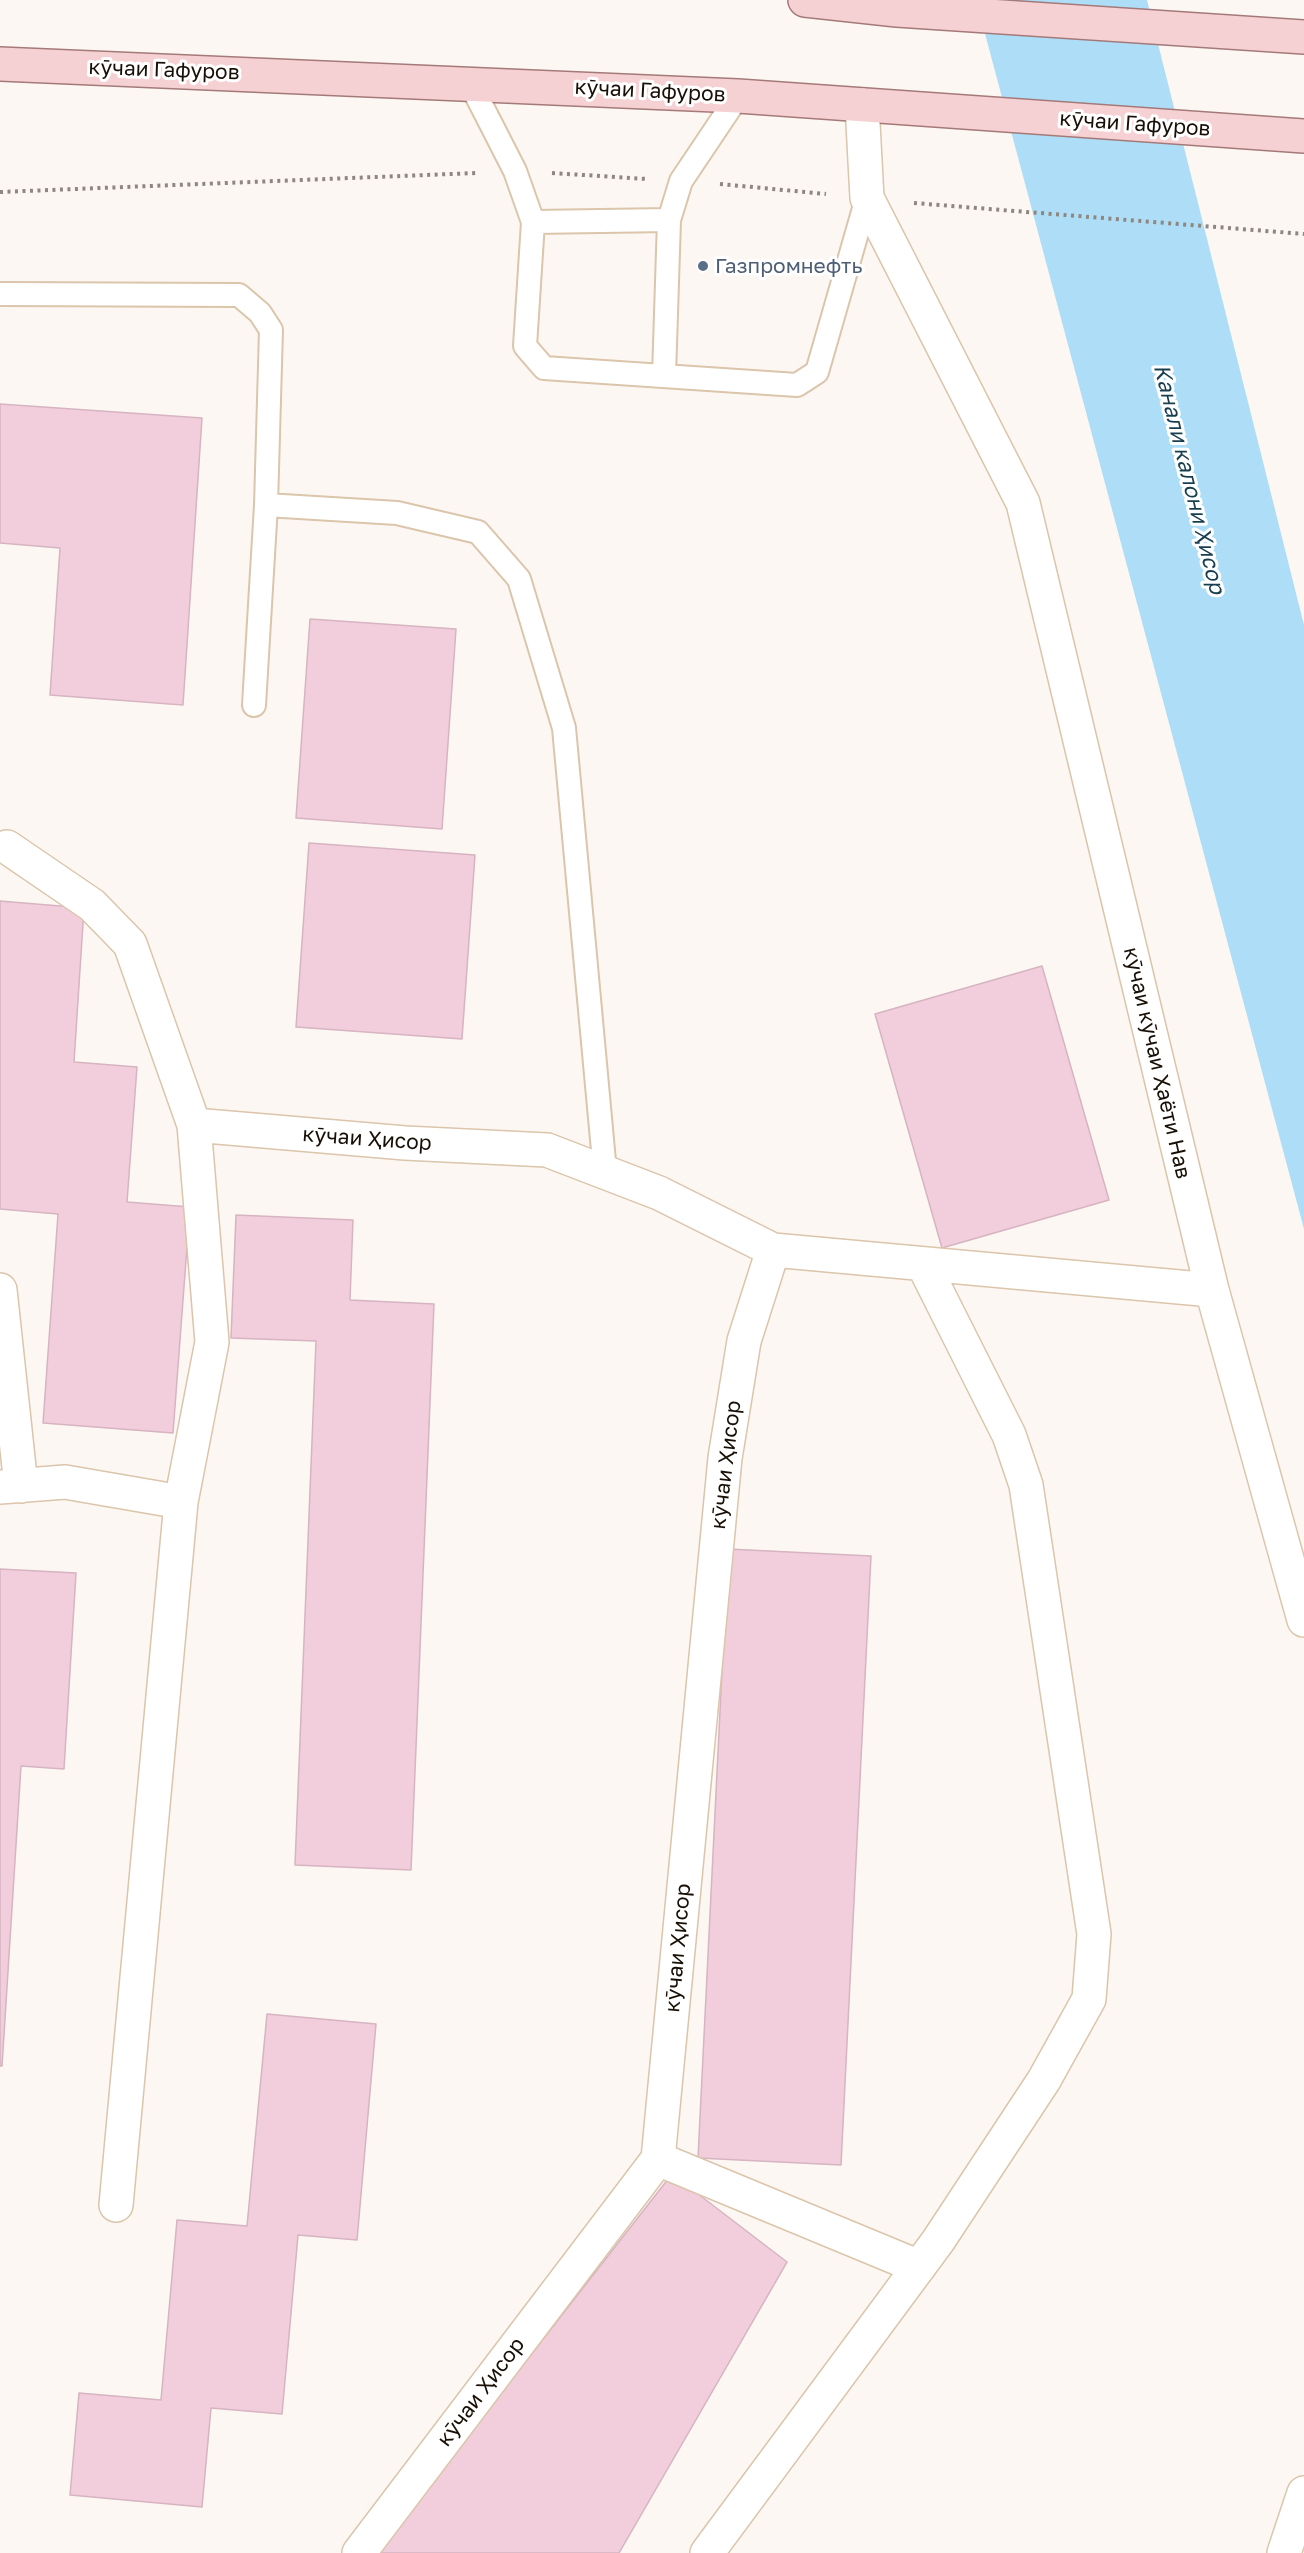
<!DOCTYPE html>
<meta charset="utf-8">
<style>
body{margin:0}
canvas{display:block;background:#fcf7f2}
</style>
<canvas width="1304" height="2553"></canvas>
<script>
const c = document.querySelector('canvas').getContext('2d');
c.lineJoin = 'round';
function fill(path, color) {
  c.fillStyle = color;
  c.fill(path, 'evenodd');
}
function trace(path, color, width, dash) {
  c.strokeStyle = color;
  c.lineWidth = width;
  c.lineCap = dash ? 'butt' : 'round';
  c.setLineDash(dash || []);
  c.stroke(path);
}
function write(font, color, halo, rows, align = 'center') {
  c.font = font + ' "Golos Text",sans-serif';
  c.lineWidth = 6;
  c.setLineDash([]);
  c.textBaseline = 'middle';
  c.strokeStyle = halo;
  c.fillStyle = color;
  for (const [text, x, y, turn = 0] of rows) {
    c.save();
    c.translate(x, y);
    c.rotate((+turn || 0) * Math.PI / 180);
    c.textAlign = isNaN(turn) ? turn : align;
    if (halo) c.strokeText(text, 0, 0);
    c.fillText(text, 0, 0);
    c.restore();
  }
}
const water = new Path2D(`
 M976 0H1147L1304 625V1229Z`);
const building = new Path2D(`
 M0 404 202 418 183 705 50 695 60 548 0 543Z
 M310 619 456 629 442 829 296 818Z
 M309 843 475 855 462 1039 296 1027Z
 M0 901 84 908 74 1062 137 1067 127 1202 190 1207 173 1433 43 1423 58 1214 0 1209Z
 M1042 966 1109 1200 942 1248 875 1014Z
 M236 1215 353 1220 350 1300 434 1304 411 1870 295 1865 316 1341 231 1338Z
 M728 1549 871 1556 841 2165 698 2158Z
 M0 1569 76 1573 64 1769 21 1766 2 2066H0Z
 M267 2014 376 2024 357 2240 298 2235 282 2414 211 2408 202 2507 70 2495 79 2393 161 2400 177 2220 247 2226Z
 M672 2174 787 2262 619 2553H376Z`);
const path = new Path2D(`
 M552 173 647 179
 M720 184 826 194
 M0 192 476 173
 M914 203 1304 234`);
const service = new Path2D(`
 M470 83 515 171 533 222 669 220 681 181 738 96
 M533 222 525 346 544 368 797 385 817 372 867 198
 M0 294 239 295 260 313 271 330 266 505 254 705
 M664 376 669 220
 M266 505 397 513 478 532 519 579 564 728 605 1172`);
const minor = new Path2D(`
 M862 105 867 198 1023 503 1212 1290 1304 1620
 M7 847 92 905 130 944 194 1125
 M0 1290 21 1486
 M0 1487 65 1482 181 1502
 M658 2159 919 2267
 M116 2205 181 1502 212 1342 194 1125 405 1143 547 1150 659 1193 773 1250
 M359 2553 658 2159 725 1458 744 1341 773 1250 1212 1290
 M707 2553 938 2241 1044 2080 1089 1999 1094 1934 1026 1485 1009 1435 923 1264
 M1284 2553 1304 2493`);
const primary = new Path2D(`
 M805 0 897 10 1304 37
 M0 64 738 96 1304 136`);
const markers = [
 [703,266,6,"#5c6f8a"]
];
const streetNames = [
 ["кӯчаи Гафуров",164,70,2],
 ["кӯчаи Гафуров",650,91,3],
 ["кӯчаи Гафуров",1135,124,4],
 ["кӯчаи кӯчаи Ҳаёти Нав",1157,1063,77],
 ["кӯчаи Ҳисор",367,1139,4],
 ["кӯчаи Ҳисор",726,1465,-83],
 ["кӯчаи Ҳисор",678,1948,-85],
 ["кӯчаи Ҳисор",481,2392,-53]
];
const serviceNames = [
 ["Газпромнефть",715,266]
];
const waterNames = [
 ["Канали калони Ҳисор",1189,479,76]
];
fill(water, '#aedef7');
fill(building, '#f2cedc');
trace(building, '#d6b4c1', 1.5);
trace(service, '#dbc5ab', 26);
trace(minor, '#dbc5ab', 36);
trace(primary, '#a47a79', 36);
trace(path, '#8e8780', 4, [3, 4.5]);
trace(service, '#fff', 22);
trace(minor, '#fff', 33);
trace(primary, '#f6d1d4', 33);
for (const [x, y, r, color] of markers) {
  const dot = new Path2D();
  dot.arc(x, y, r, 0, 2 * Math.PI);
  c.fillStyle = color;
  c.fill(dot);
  trace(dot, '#fff', 2);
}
write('21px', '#181007', '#fff', streetNames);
write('21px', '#4e5e75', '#fff', serviceNames, 'left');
write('italic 22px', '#173d4f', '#fff', waterNames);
</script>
